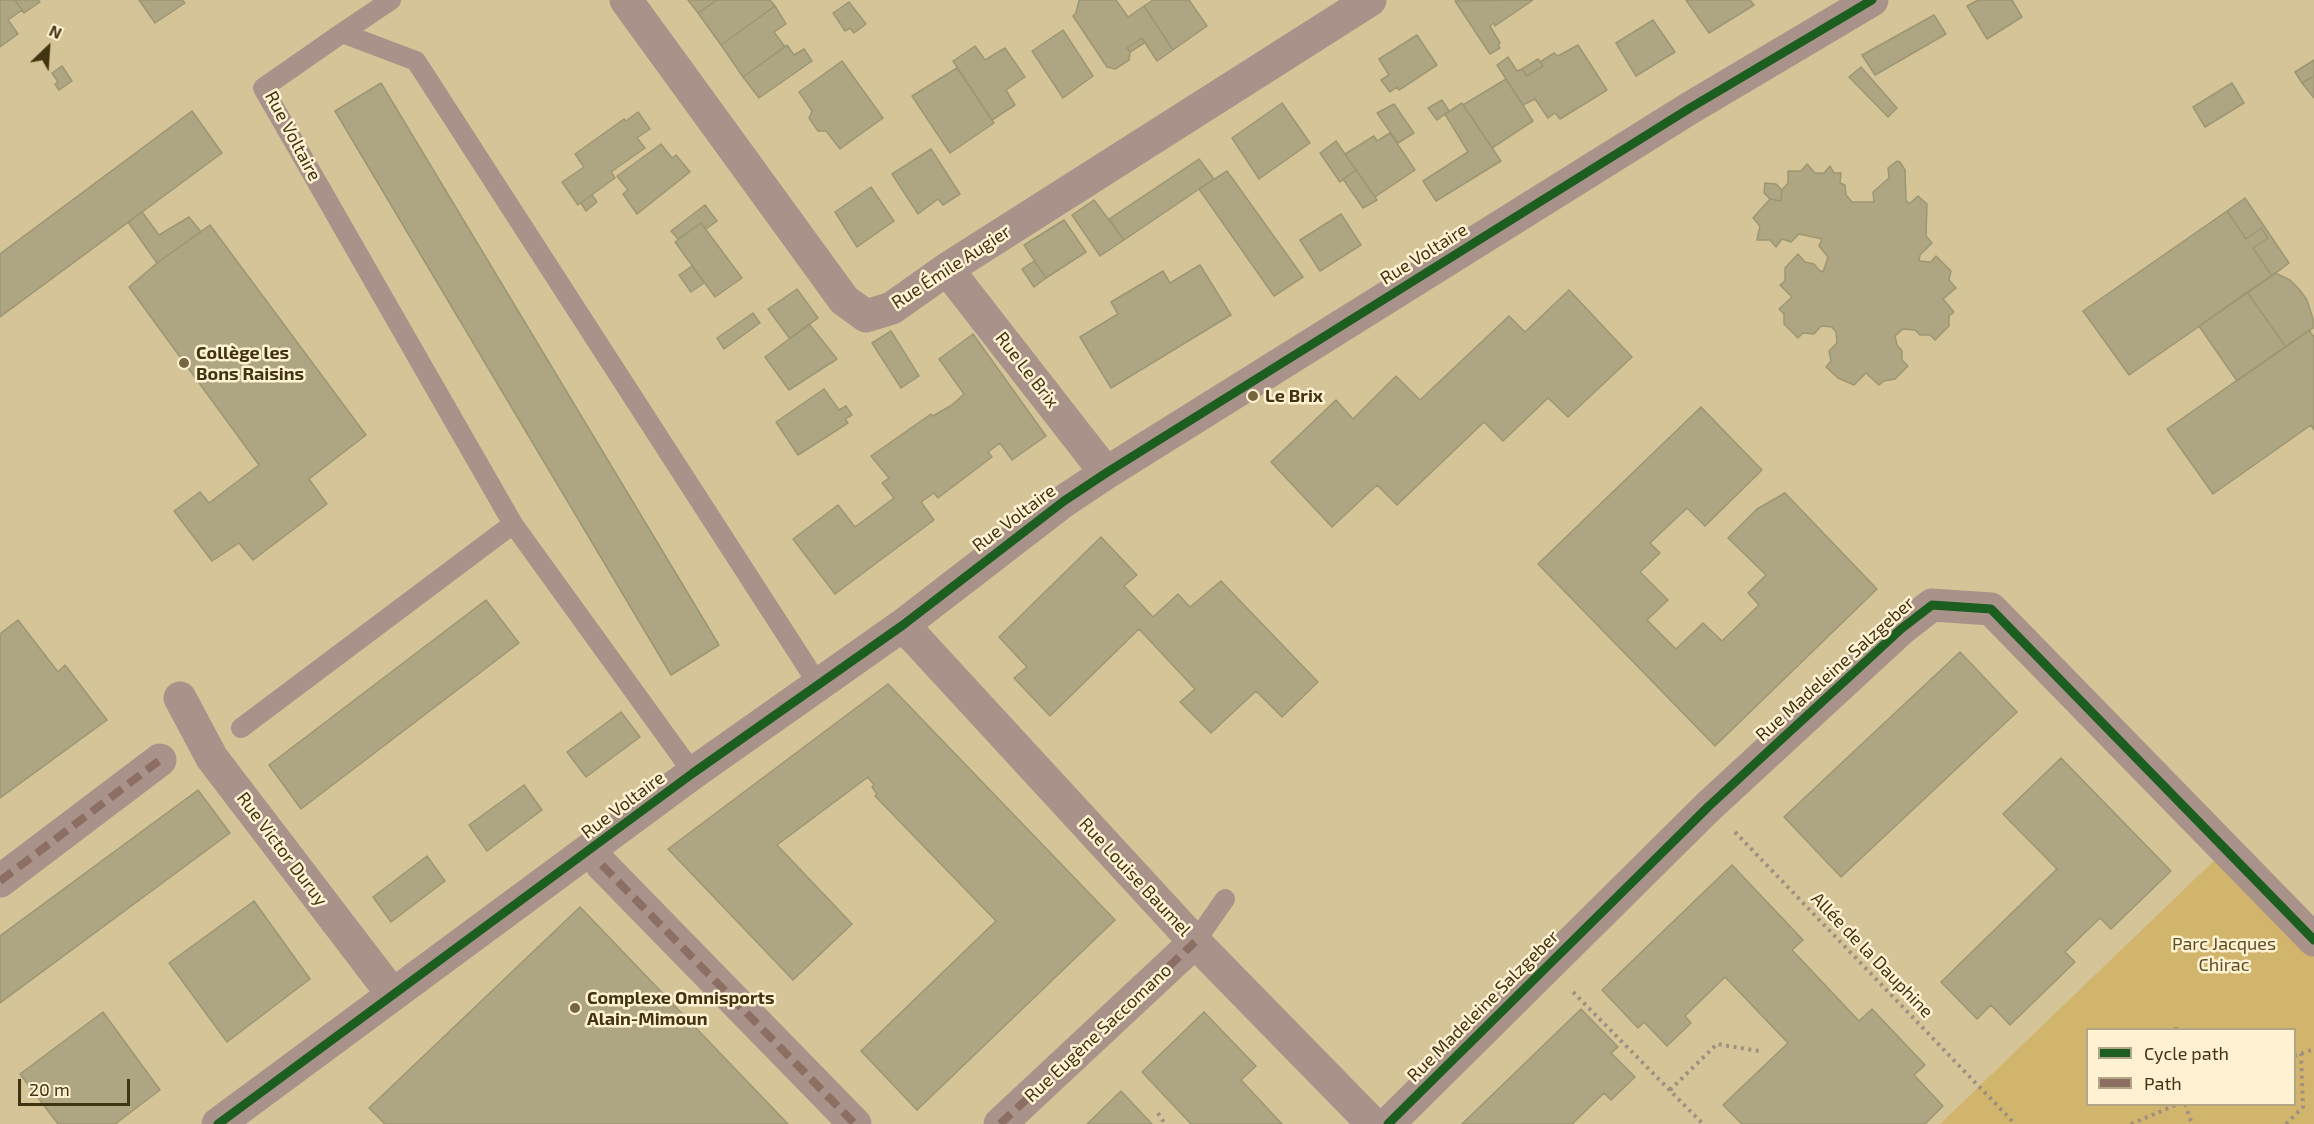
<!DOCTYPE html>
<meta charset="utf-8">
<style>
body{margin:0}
#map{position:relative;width:2314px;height:1124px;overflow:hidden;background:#d5c498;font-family:"Exo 2",sans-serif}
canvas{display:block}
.legend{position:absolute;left:2086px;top:1028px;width:210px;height:78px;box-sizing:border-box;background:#fff2d3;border:2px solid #b3a685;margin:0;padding:8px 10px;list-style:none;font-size:18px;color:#413411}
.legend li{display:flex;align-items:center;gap:12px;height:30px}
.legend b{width:30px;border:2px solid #b3a685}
.north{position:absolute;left:18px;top:18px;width:60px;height:60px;-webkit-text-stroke:4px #fff2d3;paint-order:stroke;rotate:25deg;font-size:16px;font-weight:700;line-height:24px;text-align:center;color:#413411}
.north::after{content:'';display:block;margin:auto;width:21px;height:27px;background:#413411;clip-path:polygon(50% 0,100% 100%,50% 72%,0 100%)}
.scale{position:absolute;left:18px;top:1079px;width:112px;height:27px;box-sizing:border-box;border:3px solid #413411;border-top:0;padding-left:8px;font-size:18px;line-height:21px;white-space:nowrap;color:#413411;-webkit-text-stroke:4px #fff2d3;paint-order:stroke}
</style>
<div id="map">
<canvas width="2314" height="1124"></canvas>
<ul class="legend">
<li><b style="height:8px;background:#1b5e20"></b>Cycle path</li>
<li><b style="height:8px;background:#8d6e63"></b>Path</li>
</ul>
<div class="north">N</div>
<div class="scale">20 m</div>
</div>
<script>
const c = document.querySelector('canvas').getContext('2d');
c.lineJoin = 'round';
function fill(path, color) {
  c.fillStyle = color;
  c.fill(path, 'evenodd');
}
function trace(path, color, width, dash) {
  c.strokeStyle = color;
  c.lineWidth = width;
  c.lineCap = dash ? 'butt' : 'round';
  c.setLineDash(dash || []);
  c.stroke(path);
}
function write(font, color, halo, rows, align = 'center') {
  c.font = font + ' "Exo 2",sans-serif';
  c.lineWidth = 5;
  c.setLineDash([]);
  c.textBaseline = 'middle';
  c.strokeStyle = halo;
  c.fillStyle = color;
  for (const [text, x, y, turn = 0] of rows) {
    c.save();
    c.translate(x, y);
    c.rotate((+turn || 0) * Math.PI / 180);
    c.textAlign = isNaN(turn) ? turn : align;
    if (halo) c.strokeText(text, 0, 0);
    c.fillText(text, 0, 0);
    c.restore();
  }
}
const green = new Path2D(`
 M2225 850 2314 940V1124H1940ZM2088 1030H2294V1104H2088Z`);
const building = new Path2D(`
 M0 0H15L22 10 8 20 18 34 0 47Z
 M15 0H38L40 2 24 13Z
 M139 0H182L185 3 155 23Z
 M688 0H717L698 13Z
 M717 0H770L775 6 721 45 698 13Z
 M1079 0H1116L1128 17 1144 6 1173 50 1157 61 1142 38 1127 48 1130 52 1129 60 1115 69 1107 67 1073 16 1076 13Z
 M1153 0H1189L1207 26 1173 50 1144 6Z
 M1533 0 1495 26 1494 23 1490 26 1500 43 1498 45 1500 48 1490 54 1455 1Z
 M1686 0H1750L1754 5 1709 33Z
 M1978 0H2012L2022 17 1987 39 1967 6Z
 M849 2 866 24 854 33 850 28 845 31 833 13Z
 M775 6 786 24 774 32 785 47 743 77 721 45Z
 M1934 15 1946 34 1875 75 1862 55Z
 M1653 20 1675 52 1636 76 1616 43Z
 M1063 30 1093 76 1063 98 1032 51Z
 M1417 35 1437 65 1399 90 1397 87 1390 92 1381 80 1389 75 1379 59Z
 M1142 38 1144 43 1130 52 1127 48Z
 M787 45 794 55 804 49 812 61 759 98 743 77Z
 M1578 45 1607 90 1560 119 1555 113 1548 118 1535 99 1523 105 1497 65 1508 57 1517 71 1522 69 1527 76 1543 66 1540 62 1554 53 1558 56Z
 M975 46 985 60 1005 48 1025 77 1006 90 1015 105 992 120 953 61Z
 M1538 59 1543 66 1527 76 1522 69Z
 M2314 60V76L2302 83 2295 72Z
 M842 61 883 118 840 149 826 131H818L809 118 812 111 799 92Z
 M62 66 72 81 59 90 55 84 58 82 52 73Z
 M1861 67 1897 108 1888 117 1849 77Z
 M957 68 994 123 950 153 912 96Z
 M2314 76V98L2302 83Z
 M1506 79 1533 121 1492 148 1463 105Z
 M381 83 719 645 671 675 335 111Z
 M2232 83 2244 103 2205 127 2193 107Z
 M1442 100 1449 111 1437 120 1428 108Z
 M1282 103 1310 143 1259 179 1232 138Z
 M1462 103 1501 161 1436 201 1423 181 1468 152 1445 114Z
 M1394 104 1414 133 1398 143 1377 113Z
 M192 111 222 153 0 317V254Z
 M638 112 650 129 637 138 645 148 611 172 615 178 578 205 562 182 584 167 575 154 624 119 626 121Z
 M1390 133 1415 170 1375 197 1345 154 1374 136 1377 141Z
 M1336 141 1356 170 1340 182 1320 153Z
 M661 144 672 158 676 155 690 172 637 214 623 194 628 190 617 176Z
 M931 149 960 194 943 205 938 199 918 214 892 174Z
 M1199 159 1214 179 1124 240 1109 219Z
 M1897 161 1900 162 1905 170 1906 200 1909 204 1918 196 1927 204 1926 236 1932 243 1920 255 1919 261 1931 262 1936 256 1951 271 1949 280 1956 288 1943 299 1954 312 1949 316V326L1935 340 1930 335H1920L1915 330 1903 329 1895 336 1897 345 1902 351V360L1908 366 1895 379 1884 381 1879 385 1866 373 1854 385 1838 378 1826 367 1831 361 1829 351 1837 343 1836 332 1832 327 1821 326 1814 334 1803 333 1798 338 1784 324V314L1779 309 1792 297 1780 285 1785 281V268L1798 254 1805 262 1814 264 1819 270 1823 272 1828 257 1819 246 1822 239 1799 234 1791 242 1782 239 1776 247 1770 240H1757L1760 226 1753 218 1770 199 1781 201 1782 190 1788 183V171H1801L1807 164 1815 173H1824L1830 166 1834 173H1841L1840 183 1845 185 1846 195 1852 202H1874L1873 192 1889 178 1888 168Z
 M1356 170 1377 200 1363 208 1343 179Z
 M1227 171 1303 277 1274 296 1199 189Z
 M1765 183 1776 184 1782 190 1781 201 1770 199 1764 193Z
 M871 187 894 221 857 247 835 212Z
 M592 195 597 202 586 211 581 203Z
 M2245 198 2289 263 2272 276 2253 248 2268 238 2261 228 2246 239 2227 211Z
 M1094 200 1124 240 1100 256 1072 215Z
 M705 205 717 221 706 229 701 223 678 239 671 231Z
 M2227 211 2246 239 2261 228 2268 238 2253 248 2272 276 2129 375 2083 311Z
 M142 212 159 235 189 217 201 232 157 263 128 222Z
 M1341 214 1361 245 1320 271 1300 240Z
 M1064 220 1086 252 1046 278 1024 245Z
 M701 223 742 278 715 297 675 242Z
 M210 225 366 435 309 479 327 504 253 560 239 543 212 561 174 511 200 492 209 503 259 465 129 287 157 263Z
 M1034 261 1046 278 1034 287 1022 269Z
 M1200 265 1231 315 1111 388 1080 337 1118 314 1111 302 1163 271 1170 283Z
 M692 266 704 283 691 292 679 275Z
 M2275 273 2290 280 2299 289 2307 300 2313 319V328L2286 347 2247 292Z
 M797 289 818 318 790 339 768 309Z
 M1569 290 1632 357 1568 417 1548 398 1503 441 1484 422 1397 505 1377 485 1332 527 1271 462 1336 400 1353 419 1396 376 1420 400 1509 316 1525 332Z
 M2247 292 2286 347 2237 381 2199 326Z
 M753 313 760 323 724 349 717 338Z
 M809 324 837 359 789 390 765 357Z
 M2309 330 2314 337V430L2311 425 2213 494 2167 429Z
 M891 331 919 376 901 388 872 343Z
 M973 334 1046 436 1012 460 1000 443 988 452 992 457 938 498 934 493 921 502 934 520 835 594 793 539 838 505 855 527 894 498 882 483 889 478 871 456 931 414 933 416 952 405 964 394 939 359Z
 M824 389 839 410 846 406 852 415 845 419 848 423 798 455 776 422Z
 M1701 407 1762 470 1705 526 1687 508 1650 543 1660 553 1640 572 1668 600 1647 620 1676 649 1703 623 1722 641 1759 605 1748 593 1766 575 1728 538 1757 509 1785 493 1877 589 1715 746 1538 564Z
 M1101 537 1137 575 1124 586 1153 617 1178 594 1190 607 1221 581 1318 682 1282 717 1256 691 1211 733 1180 702 1195 689 1139 629 1050 716 1014 678 1027 667 999 637Z
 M486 600 519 643 301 809 269 765Z
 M18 620 58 672 65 665 107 720 0 798V634Z
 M1960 652 2017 712 1841 877 1784 817Z
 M888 684 1115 920 917 1110 861 1051 996 921 875 796 877 794 872 787 874 785 868 777 777 845 852 924 793 980 668 849Z
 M621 712 640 737 586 777 567 752Z
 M2061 758 2171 871 2111 929 2100 918 2065 952 2075 962 2010 1025 1991 1005 1977 1019 1941 982 2057 869 2003 814Z
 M524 785 542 810 487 851 469 825Z
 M198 790 230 833 0 1003V936Z
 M427 856 445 881 391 922 373 897Z
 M1732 865 1803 940 1792 950 1859 1021 1872 1009 1925 1065 1914 1075 1943 1106 1925 1124H1742L1723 1105 1788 1043 1725 977 1685 1016 1691 1023 1667 1046 1644 1022 1638 1028 1602 990Z
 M254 901 310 979 227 1042 169 963Z
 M580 907 788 1124H385L369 1108Z
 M1581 1009 1618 1047 1611 1053 1635 1077 1611 1100 1604 1093 1572 1124H1462Z
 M103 1012 160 1090 115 1124H58L20 1074Z
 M1204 1012 1256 1066 1241 1080 1282 1124H1191L1142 1072Z
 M1121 1091 1152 1124H1087Z`);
const path = new Path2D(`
 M1735 832 2015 1124
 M1573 992 1703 1124
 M2176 1030V1025
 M2294 1056 2314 1049
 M1670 1090 1717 1044 1759 1051
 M2185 1104 2192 1124
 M1158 1113 1165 1124
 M2131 1124 2178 1104
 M2286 1124 2303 1107 2301 1054`);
const lane = new Path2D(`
 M342 33 391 0
 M241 728 513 524
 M693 773 513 524 263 88 342 33 416 61 818 684
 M1195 942 1225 899`);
const street = new Path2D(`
 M626 0 844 300 866 316 892 308 947 269 1370 0
 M947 269 1106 473
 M903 625 1195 942 1373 1124
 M180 698 212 758 393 995
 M602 865 855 1124
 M0 881 160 760
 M218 1124 693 773 903 625 1064 501 1106 473 1690 108 1872 0
 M1000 1124 1195 942
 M1388 1124 1709 806 1901 629 1932 605 1991 609 2314 940`);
const quiet = new Path2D(`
 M602 865 855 1124
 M0 881 160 760
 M1000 1124 1195 942`);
const cycleway = new Path2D(`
 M218 1124 693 773 903 625 1064 501 1106 473 1690 108 1872 0
 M1388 1124 1709 806 1901 629 1932 605 1991 609 2314 940`);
const markers = [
 [184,363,6,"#756640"],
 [1253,396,6,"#756640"],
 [575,1008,6,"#756640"]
];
const streetNames = [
 ["Rue Voltaire",293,136,62],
 ["Rue Voltaire",1424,254,-32],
 ["Rue Émile Augier",951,267,-33],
 ["Rue Le Brix",1027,370,52],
 ["Rue Voltaire",1014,518,-37],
 ["Rue Madeleine Salzgeber",1835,669,-42],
 ["Rue Voltaire",623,805,-37],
 ["Rue Victor Duruy",282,849,53],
 ["Rue Louise Baumel",1135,877,47],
 ["Allée de la Dauphine",1872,955,46],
 ["Rue Madeleine Salzgeber",1483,1006,-45],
 ["Rue Eugène Saccomano",1098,1033,-43]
];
const poiNames = [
 ["Collège les",196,353],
 ["Bons Raisins",196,374],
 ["Le Brix",1265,396],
 ["Complexe Omnisports",587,998],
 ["Alain-Mimoun",587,1019]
];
const parkNames = [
 ["Parc Jacques",2224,944],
 ["Chirac",2224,965]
];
fill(green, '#d1b56d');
fill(building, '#aea683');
trace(building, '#9d9672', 1.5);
trace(path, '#a19080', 4, [3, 4.5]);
trace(lane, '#a89289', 20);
trace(street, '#a89289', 33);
trace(quiet, '#8d6e63', 8, [15, 8]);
trace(cycleway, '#1b5e20', 9);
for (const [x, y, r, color] of markers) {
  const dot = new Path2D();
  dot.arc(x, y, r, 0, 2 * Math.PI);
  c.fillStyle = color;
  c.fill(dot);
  trace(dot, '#fff2d3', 2);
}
write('18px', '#413411', '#fff2d3', streetNames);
write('bold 18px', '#413411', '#fff2d3', poiNames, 'left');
write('18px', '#5e4e24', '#fff2d3', parkNames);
</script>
